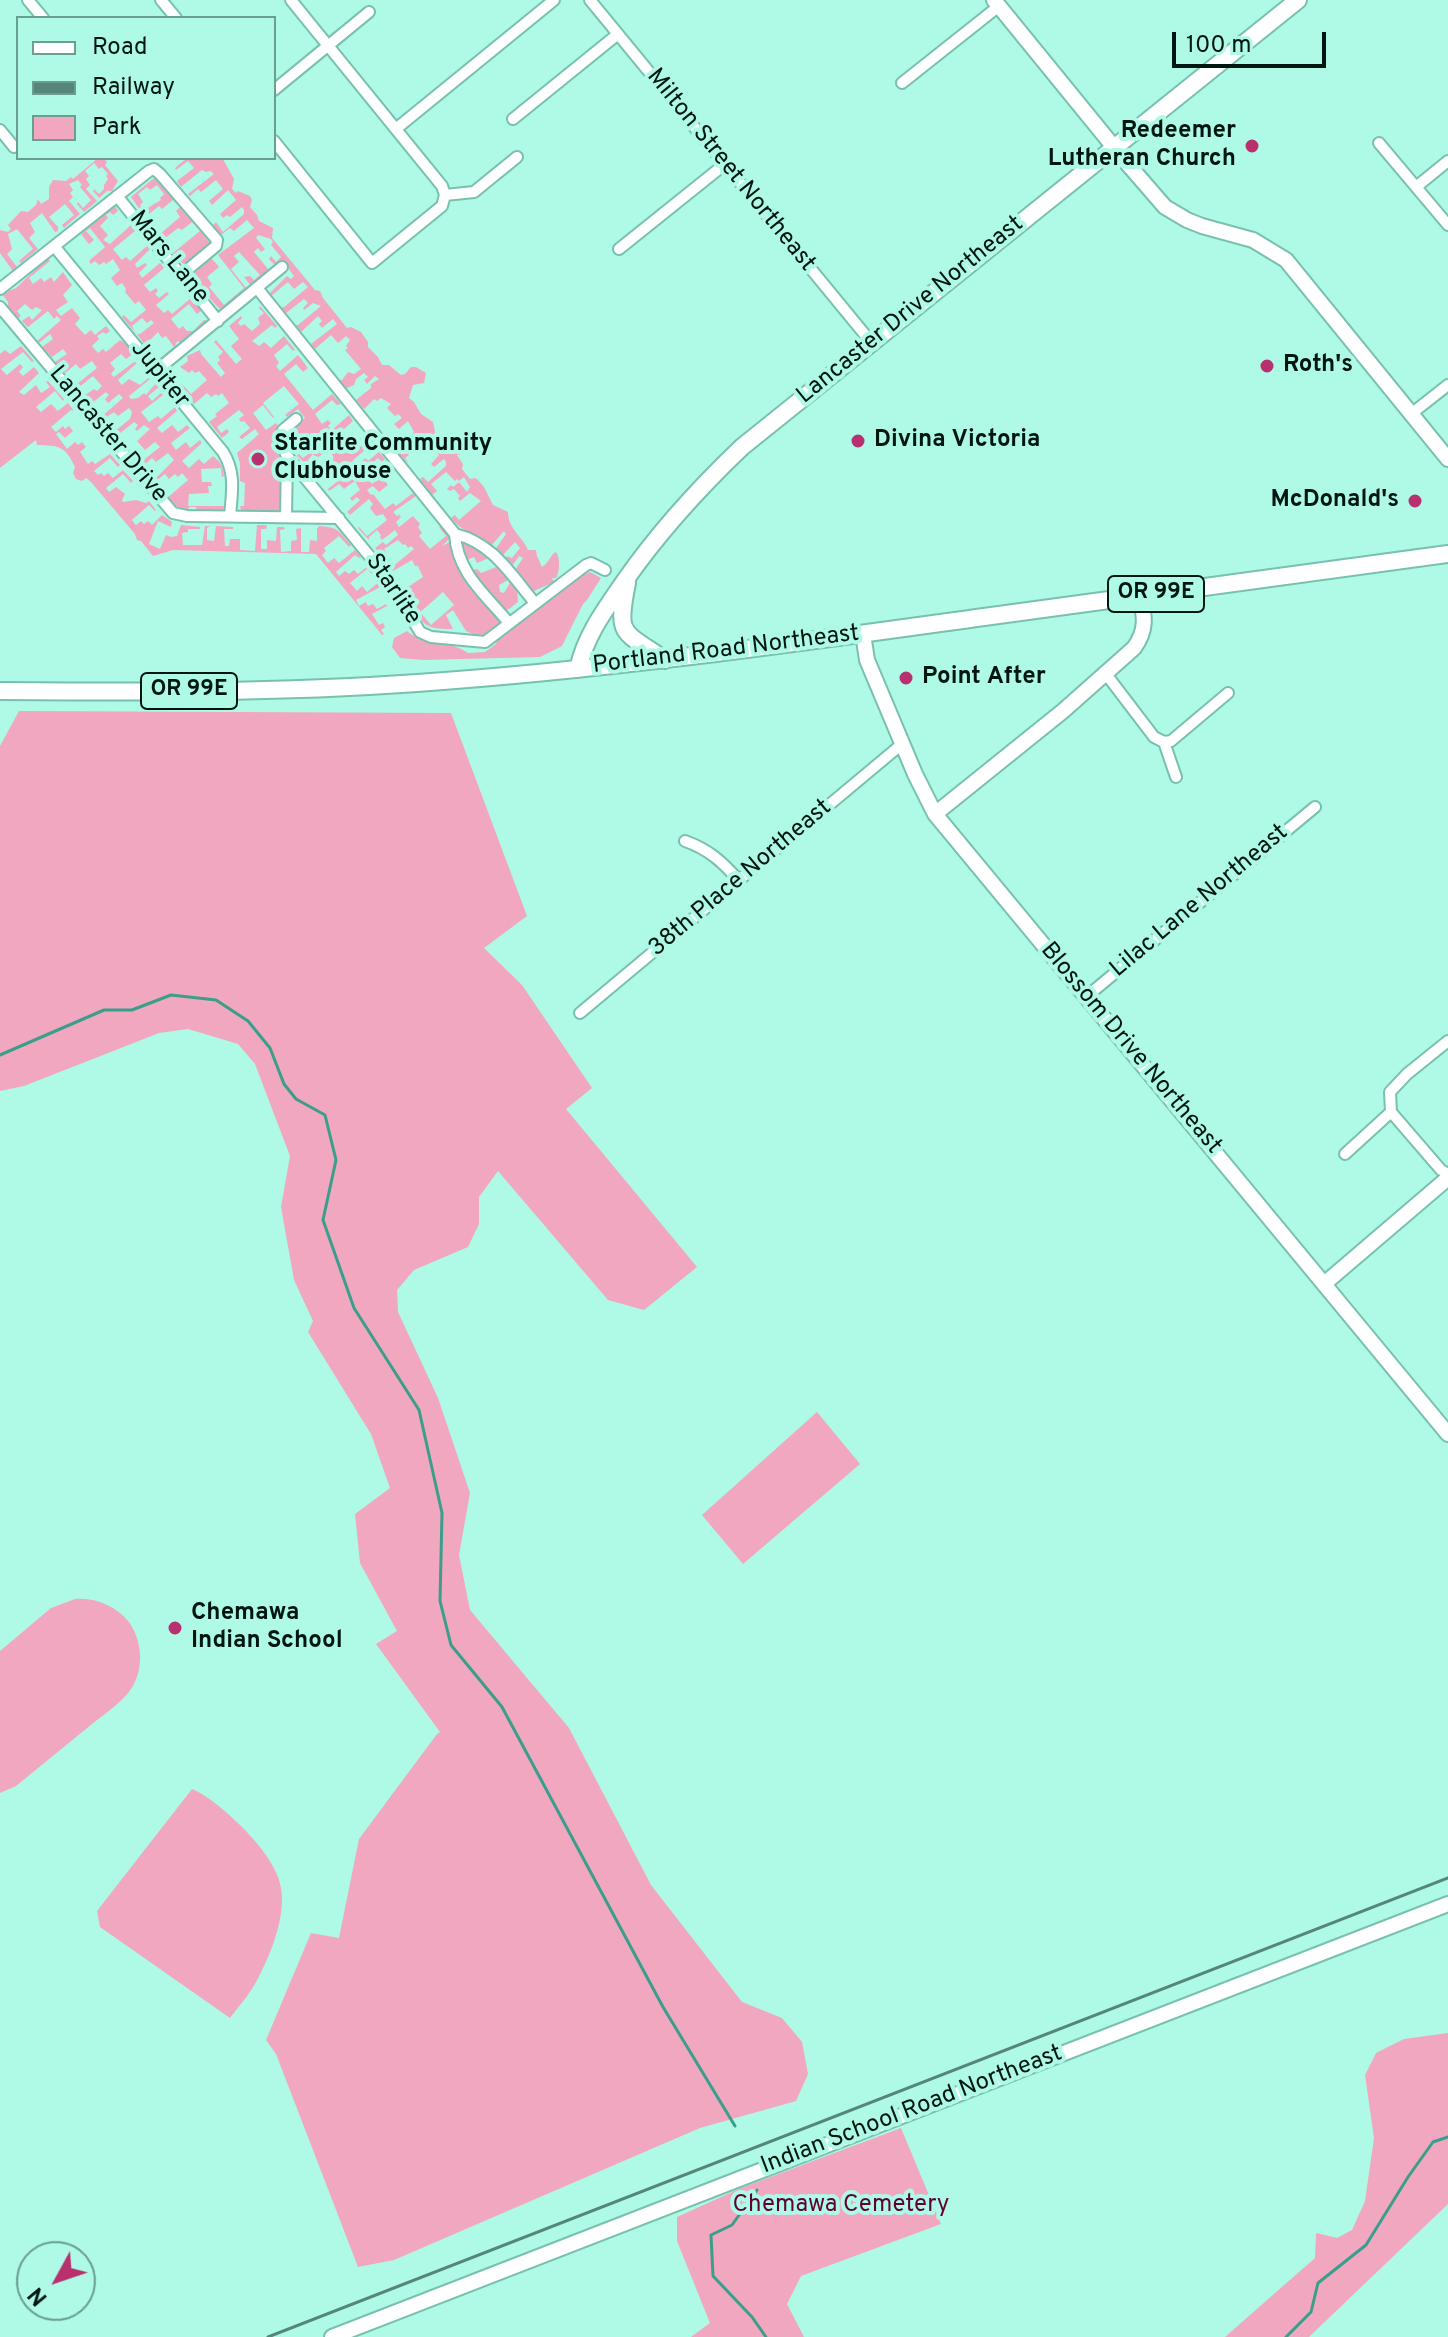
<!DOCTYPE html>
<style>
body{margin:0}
#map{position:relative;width:1448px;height:2337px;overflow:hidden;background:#aff9e7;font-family:Overpass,sans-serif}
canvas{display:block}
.legend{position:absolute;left:16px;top:16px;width:260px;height:144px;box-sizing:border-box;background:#aff9e7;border:2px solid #699e91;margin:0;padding:10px 14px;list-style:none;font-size:24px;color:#001610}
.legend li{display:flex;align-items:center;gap:16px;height:40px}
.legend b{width:40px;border:2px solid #699e91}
.north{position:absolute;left:16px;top:2241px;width:80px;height:80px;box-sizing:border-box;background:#aff9e7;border:2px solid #699e91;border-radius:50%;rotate:230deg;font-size:22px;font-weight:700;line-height:32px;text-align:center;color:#001610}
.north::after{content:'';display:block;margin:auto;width:28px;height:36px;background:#b8306d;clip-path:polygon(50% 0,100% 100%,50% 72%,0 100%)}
.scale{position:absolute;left:1172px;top:32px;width:154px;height:36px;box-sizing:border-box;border:4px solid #001610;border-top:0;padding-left:10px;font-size:24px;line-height:28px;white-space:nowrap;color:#001610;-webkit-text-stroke:6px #aff9e7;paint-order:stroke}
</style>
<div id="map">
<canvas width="1448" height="2337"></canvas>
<ul class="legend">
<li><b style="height:10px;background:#fff"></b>Road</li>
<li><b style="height:10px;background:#568579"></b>Railway</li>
<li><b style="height:22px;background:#f1a7c0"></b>Park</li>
</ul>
<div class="north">N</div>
<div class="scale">100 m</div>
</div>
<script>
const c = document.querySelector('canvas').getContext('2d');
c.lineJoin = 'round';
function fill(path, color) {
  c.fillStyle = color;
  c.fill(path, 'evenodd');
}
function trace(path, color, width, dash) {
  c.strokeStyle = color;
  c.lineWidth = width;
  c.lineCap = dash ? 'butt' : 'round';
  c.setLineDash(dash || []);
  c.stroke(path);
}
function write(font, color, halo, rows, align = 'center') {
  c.font = font + ' Overpass,sans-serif';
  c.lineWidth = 8;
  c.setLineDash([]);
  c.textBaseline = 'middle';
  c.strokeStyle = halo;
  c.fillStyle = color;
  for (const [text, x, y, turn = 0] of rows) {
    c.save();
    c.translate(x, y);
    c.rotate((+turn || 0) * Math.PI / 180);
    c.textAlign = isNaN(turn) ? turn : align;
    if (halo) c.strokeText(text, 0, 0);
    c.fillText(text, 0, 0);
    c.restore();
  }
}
const green = new Path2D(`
 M98 158H104L107 162 105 165 118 181 112 191H107L99 198 93 191 94 189 99 194 104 189V185L108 179 106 176 108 174 102 167 99 169 94 163 85 171 89 176 86 179 90 185 86 189 97 201 84 212 77 204 78 202 83 208 91 200 80 187 82 185 78 180 69 184 73 190 70 193 73 197 69 201 80 214 64 228 62 225 74 215 65 204 49 217 58 227V231L55 232 42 213 30 223 35 232 29 238 38 249 21 263 19 261 33 249 17 229 8 234 12 249 7 254 17 267 13 271 0 253V230L8 232 11 229 8 225 21 211 28 212 36 205 38 199 41 204 49 199V187L53 180 66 181 71 177 73 179Z
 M187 158 223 159 234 179 232 189 236 193 238 191 250 196 252 200 250 207 257 215 259 221 273 228 272 238 315 290 320 291 323 298 347 328 351 327 361 332 368 342V347L378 357 382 365H389L401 375 405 374 411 367H416L426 373 424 383 413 385 409 398 414 402 421 414 433 422 436 437 449 435 451 445 455 446 461 443 464 432 473 430 481 439 479 443 467 445 465 453 457 455 463 464 462 469 470 479 476 478 484 487 493 505 508 512C508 529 523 537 528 550H536L537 556 542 567C549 563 550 555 556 552 560 557 560 572 556 578H552L554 582 534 591 526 590 513 573 523 558 519 556 510 569 503 562 507 556 512 558 520 548 515 542 500 558 494 551 506 534 504 531 491 546C479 535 463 533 451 518L455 515 459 520 481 501 470 493 460 501 458 498 460 496 454 489 450 491 447 489 451 485 453 487 459 482 467 492 470 487 464 477 459 481 457 479 455 481 446 472 431 484 437 491 432 495 420 479 423 477 428 482 446 466V462L444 459 434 467 431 464 439 455 431 448 433 444 429 439 420 447 416 443 406 452 409 455 405 458 409 464 398 453 409 442 407 439 414 432 408 421 399 429 394 424 402 418 398 414 395 416 387 408 391 404 381 398 377 401 374 399 364 409 356 400 371 388V384L379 379 375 376 367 384 364 380 368 377 364 373 356 379 354 385 345 389 338 380H342L348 372 354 374 361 369 345 350 348 348 346 346 350 340 346 336 338 343 331 335 315 349 311 344 337 324 333 319 322 328 319 324 322 321 318 316 301 332 295 325H298L321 306 313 303 304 310 303 308 308 303 304 299 286 313 280 308 284 307 308 287 303 282 294 289 288 282 271 296 270 293 287 276 291 279 294 276 282 260 275 265 269 259 271 256 276 262 281 257 271 245 273 242 271 239 258 235 256 238 265 249 261 252 258 248 254 252 269 270 251 286 244 277 250 276 254 280 260 275 239 252 234 256 239 262 231 269 247 289 221 310C212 301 199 287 194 274L208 260 212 259 219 267 207 277 212 284 209 287 224 305 244 288 218 255 254 228 247 220 234 231 230 228 221 235 213 225 216 222 223 232 244 214V210L242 207 230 217 227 215 223 218 220 214 236 200 228 190 212 205 209 201 223 189 216 180 201 192 198 189 190 196 188 194 214 174 211 171 206 172 202 170 181 187 177 181 194 168 188 161 176 170 175 168Z
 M154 178 160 180 211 244 187 268 173 253 200 231 192 222 182 230 178 228 164 239 160 234 180 217 176 211 180 207 173 200 162 209 159 206 149 214 146 209 161 200 160 198 164 194 157 185 150 190 147 187 138 194 143 202 140 205 143 209 141 211 131 197Z
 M114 205 118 211 113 215 110 212 106 215 108 218 100 226 108 235 103 240 110 244 131 225 135 231 113 249 122 260 126 257 130 261 148 245 151 248 135 264 137 268 145 263 147 265 139 273 142 278 160 263 164 268 144 285 150 292 156 288 158 291 155 294 159 298 167 292 169 294 156 305 164 313 168 310 172 314 191 298 201 311 197 314 189 304 171 319 179 329 183 326 187 331H193L204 320 209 322 182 344 178 341 175 344 178 348 161 362 158 360 174 347 166 336 162 338 158 332 145 345 137 334H140L154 323 151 320 147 323 142 318 132 326 135 332 122 317 124 315 131 322 146 310 139 301 135 304 125 292 126 289 122 283 117 286 111 278 120 270 113 259 106 264 104 262 99 265 95 261 91 264 89 261 105 247 90 228 86 231 94 240 89 244 81 234Z
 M48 258 50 261 29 278 33 284 41 278 44 282 51 277 54 282 63 272 72 285 63 295 68 302 56 310 61 316 72 308 80 318 75 324 85 335 91 330 95 335 106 326 110 331 106 334 103 332 97 336 99 339 92 346 98 353 103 349 106 352 120 340 130 346 133 354 126 359 121 354 110 363 115 369 111 374 114 377 134 362 137 363 118 380 122 385 129 379 140 385 148 378 150 379 129 396 131 399 138 398 144 393 146 395 156 383 159 387 148 396 152 401 161 393 163 395 141 412 149 422 158 416 161 419 175 407 177 411 157 428 162 433 172 425 178 432 187 425 190 428 171 443 176 450 186 442 190 448 200 440 202 443 182 461 189 468 199 459 204 464 213 456C220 461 223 467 224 476L222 477 221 468 201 469 202 482H211L212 486H208L209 493 189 494 188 506H224L223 511 197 513 196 507H189L188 511 174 505 167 498 188 480 182 473 178 477 175 474 169 479 165 474 156 481 155 479 174 460 168 453 156 462 152 458 144 465 141 462 160 447 155 442 145 450 137 441 150 429 144 425 137 431 135 429 138 425 134 422 118 435 115 431 130 419 132 412 129 408 118 416 114 412 102 420 100 418 123 398 119 394 108 403 105 399 109 395 106 392 92 403 84 396 94 389 97 391 102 386 93 376 78 388 68 377 70 376 77 384 97 368 92 361 80 369 76 364 65 373 55 362 67 354 63 349 52 357 42 347 53 339 50 334 39 343 37 341 61 320 57 316 54 319 48 311 28 327 22 321 29 316 32 320 42 310 36 307 32 310 25 304 17 311 21 316 18 318 8 309V302L2 294 16 288Z
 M260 306 277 326 275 328 272 325 252 341 259 346 264 342 271 348 284 336 295 350 293 351 287 344 274 355 279 363 276 366 280 371 298 355 308 368 303 372 296 364 284 374 313 410 332 394 341 404 337 405 332 400 315 414 322 424 328 420 331 423 328 426 332 430 349 415 353 421 335 437 345 449 358 437 361 439 351 448 354 452 368 440 371 445 353 460 356 466 366 458 368 461 379 452 385 459 382 462 378 458 363 471 367 475 386 460 387 463 368 479 372 484 382 476 388 485 379 492 373 486 367 490 371 495 373 494 385 509 393 503 396 506 413 493 416 496 393 512 397 516 401 513 399 515 401 517 396 522 399 527 413 516 420 524 418 527 422 533 419 536 430 549 446 536 439 527 442 526 451 537 442 546 452 541 459 546 461 542C474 543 484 545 491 557L477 563 474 557 469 559 467 566 469 571 477 569 481 573 499 566 510 579 499 585 500 592 504 593 511 581 517 588 518 602 509 609 496 613 501 622 482 638 466 631 453 610 446 615 453 629C438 629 426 629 418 616L421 613 431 625 454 605 443 592 417 615 405 589 423 577 418 566H415L412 560 393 571 391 568 414 549 411 546 408 548 405 544 403 545 398 540 384 549 387 553 382 555 375 548 383 542 386 545 398 535 395 530 382 540 380 537 381 535 377 530 369 537V540L358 528 359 527 367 536 387 520 383 514 376 516 370 508 373 504 369 499 350 515 347 512 360 500 357 497 352 501 350 498 360 490 355 481 344 489 339 484 329 491 328 489 348 473 344 466 332 476 326 469 316 478 307 467 309 466 316 474 334 457 328 450 317 458 313 454 305 464 297 455 299 454 303 458 323 442 317 434 303 437 298 433 292 442 286 441 285 437 292 432 291 429 305 418 298 409 287 417 285 415 299 404 284 386 263 403 274 417 273 418 263 405 253 413 266 430 276 423 279 428C272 439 271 449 282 459L281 511 241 510 240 506H244L245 483 240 481V463L237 453 259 434 255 429 242 439 239 437 250 428 244 421 241 422 239 419 244 415 239 410 217 427 221 433 227 429 229 432 222 438 209 422 217 416 215 414 229 403 222 393 218 396 216 394 211 397 207 393 194 404 179 386 182 384 191 394 207 380 199 371 195 373 192 370 189 373 180 367 188 361 187 356 200 350 201 354 221 377 225 373 217 363 220 360 218 357 223 352 214 342 216 340 236 364 242 359 231 346 239 339 229 326 241 316 242 318 238 323 241 326 244 324 252 331 260 324 258 318 264 313 259 308Z
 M21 346 34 361 32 362 23 352 1 369 7 375 20 364 23 367 19 372 23 376 34 367 39 373 19 392 24 395 36 385 41 393 50 387 46 382 48 381 64 399 63 401 55 391 36 407 41 412 51 404 58 411 68 403 74 411 71 410 51 427 56 432 63 426 65 429 69 426 73 431 65 438 59 432 56 434 67 449 75 442 78 445 82 442 86 447 80 452 88 464 92 461 95 464 110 454 120 465 118 467 110 458 94 471 98 475 101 473 104 476 108 473 113 478 123 470 133 481 131 483 123 474 106 488 109 492 116 487 125 494 122 500 123 502 136 500 146 503 149 501 156 510 155 511 149 505 132 520 136 525 141 521 144 524 148 521 152 525 162 515 172 522 171 527 158 521 149 544 160 549 166 535 171 537 177 536 181 525 200 527V529H188V532L182 533 183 545H202L205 526H210L207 528V540L214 541 216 526 233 527V529H224L225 546H229L230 539H240V550L255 551 257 525H267L266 529H261V549H267V540L276 541 277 527H284L285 529 280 530 281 552 291 551V541L297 540 296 529 301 528V552H309L310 540 317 541V529L319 526C338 527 339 531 351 545L349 547 339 536 324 548 326 551 322 555 328 563 334 558 339 563 355 550 361 557 359 558 355 555 336 572 339 576 345 571 349 574 354 570 358 574 368 566 374 572 372 574 367 569 350 583 357 591 362 586 367 592 380 581 386 592 384 593 380 587 356 600 359 606 366 602 368 606 373 604 377 609 386 604 387 606 372 614 379 625 383 623 385 627 381 630 384 634 382 635 316 554 173 550 153 556 141 541 137 540 135 534 91 482 86 478 82 481 76 479 73 473 75 467C65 445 59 446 37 445L36 440 0 468V354L5 350 10 354Z
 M590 572 601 578 587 600 583 604 562 646 540 657 423 660 400 658 392 647 394 638 407 631C427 648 449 639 468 653L485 652 496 644 497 638 519 624 579 577Z
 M19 711 451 713 527 916 484 948 522 985 592 1088 566 1109 697 1267 644 1310 608 1300 498 1171 479 1197V1224L468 1247 414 1270 397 1290 398 1312 438 1398 470 1493 459 1555 470 1610 569 1728 651 1885 742 2002 782 2018 802 2042 808 2074 796 2101 700 2128 394 2260 358 2267 276 2054 266 2040 311 1933 339 1938 359 1839 437 1734 440 1732 376 1644 397 1631 360 1563 355 1514 390 1488 371 1434 308 1332 313 1321 294 1280 281 1207 290 1156 255 1064 238 1044 188 1029 159 1033 24 1086 0 1091V746Z
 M817 1412 860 1464 743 1564 702 1515Z
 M75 1599C95 1597 116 1606 129 1622 142 1641 144 1666 133 1686 124 1701 106 1713 92 1724 67 1744 42 1765 16 1786L0 1793V1651L51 1608Z
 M192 1789C212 1798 226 1812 241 1826 256 1841 278 1866 281 1888 286 1918 270 1956 256 1982 249 1995 239 2006 230 2018L100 1927 97 1911Z
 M1448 2033V2204L1309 2337H1225L1315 2258 1316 2233 1337 2238 1352 2230 1365 2201 1374 2138 1365 2075 1376 2053 1404 2039Z
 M901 2128 941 2224 801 2276 787 2304 804 2337H691L710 2323 677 2241V2217L741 2188Z`);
const stream = new Path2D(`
 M0 1055 104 1010H132L171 995 216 1000 248 1021 270 1048 284 1084 296 1099 325 1115 336 1160 323 1220 354 1308 419 1410 442 1513 440 1601 451 1645 502 1707 663 2007 735 2126
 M757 2190 732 2225 711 2235 713 2276 752 2317 766 2337
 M1286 2337 1311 2312 1318 2283 1366 2245 1408 2177 1433 2142 1448 2137`);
const street = new Path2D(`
 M28 0 43 18
 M161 0 176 18
 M291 0 442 186 445 195
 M590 0 871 342
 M902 83 999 6
 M274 90 369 12
 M513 119 618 34
 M397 128 554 0
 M0 130 14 147
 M274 141 372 263 442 206 445 195
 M1379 143 1448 225
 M1416 187 1448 161
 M445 195 474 192 517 157
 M117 196 218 321
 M54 246 223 452C236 473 232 492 230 516
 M619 249 725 164
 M257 288 455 534
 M0 289 149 171 154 169 160 174 217 240 216 246 181 275
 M0 307 173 513 187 516 339 518
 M156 371 282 267
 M1411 414 1448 385
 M296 419 283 430 279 439 287 456 390 581 420 632 431 637 485 642 586 565 591 563 605 570
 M286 517 287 456
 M509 623C486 595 457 573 455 534 493 543 511 575 535 603
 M1106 674 1154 737 1164 742 1176 777
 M1164 742 1171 741 1228 693
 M685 841C708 849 723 862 739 881
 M1086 997 1315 807
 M580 1013 902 744
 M1448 1041 1407 1074 1390 1092 1391 1112 1441 1170 1448 1174
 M1345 1154 1391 1112`);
const secondary = new Path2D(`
 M994 0 1126 162 1165 207 1187 220 1202 226 1253 240 1286 260 1448 459
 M863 634 867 660 915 774 935 814 1448 1434
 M935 814 1063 711 1134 648C1147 630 1145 617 1140 596
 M1324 1284 1448 1178
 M332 2337 1448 1904`);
const primary = new Path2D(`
 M627 583C616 637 622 630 665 660
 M578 669C586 635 604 611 624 582 658 533 698 489 742 447L1298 0
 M0 691C139 692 278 693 417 683 607 670 795 643 984 617 1138 595 1293 575 1448 554`);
const rail = new Path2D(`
 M268 2337 1448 1878`);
const markers = [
 [1252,146,8,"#b8306d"],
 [1267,366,8,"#b8306d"],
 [858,441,8,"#b8306d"],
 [258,459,8,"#b8306d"],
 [1415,501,8,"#b8306d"],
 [906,678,8,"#b8306d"],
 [175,1628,8,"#b8306d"]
];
const shields = [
 [1156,594,96],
 [189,691,96]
];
const shieldNames = [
 ["OR 99E",1156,594],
 ["OR 99E",189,691]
];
const poiNames = [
 ["Redeemer",1236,132,"right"],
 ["Lutheran Church",1236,160,"right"],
 ["Roth's",1283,366],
 ["Divina Victoria",874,441],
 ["Starlite Community",274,445],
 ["Clubhouse",274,473],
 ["McDonald's",1399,501,"right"],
 ["Point After",922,678],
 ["Chemawa",191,1614],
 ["Indian School",191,1642]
];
const streetNames = [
 ["Milton Street Northeast",730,171,51],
 ["Mars Lane",168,258,51],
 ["Lancaster Drive Northeast",911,311,-39],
 ["Jupiter",159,375,51],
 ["Lancaster Drive",107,435,50],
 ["Starlite",392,590,56],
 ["Portland Road Northeast",726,651,-7],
 ["38th Place Northeast",741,879,-40],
 ["Lilac Lane Northeast",1200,902,-40],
 ["Blossom Drive Northeast",1130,1049,50],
 ["Indian School Road Northeast",912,2111,-21]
];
const parkNames = [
 ["Chemawa Cemetery",841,2206]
];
fill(green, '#f1a7c0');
trace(stream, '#3a9e8a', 3);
trace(street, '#78c0af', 14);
trace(secondary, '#78c0af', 18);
trace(primary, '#78c0af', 20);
trace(street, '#fff', 10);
trace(secondary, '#fff', 14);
trace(primary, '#fff', 16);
trace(rail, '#568579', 3);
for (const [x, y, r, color] of markers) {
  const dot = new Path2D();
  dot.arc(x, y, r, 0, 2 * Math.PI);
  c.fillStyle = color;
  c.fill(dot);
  trace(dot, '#aff9e7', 3);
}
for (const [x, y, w] of shields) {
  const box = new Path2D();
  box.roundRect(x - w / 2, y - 18, w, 36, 6);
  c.fillStyle = '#aff9e7';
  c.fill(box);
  trace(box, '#001610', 2);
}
write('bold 22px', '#001610', null, shieldNames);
write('bold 24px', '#001610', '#aff9e7', poiNames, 'left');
write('24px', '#001610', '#aff9e7', streetNames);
write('24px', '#5f0232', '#aff9e7', parkNames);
</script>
